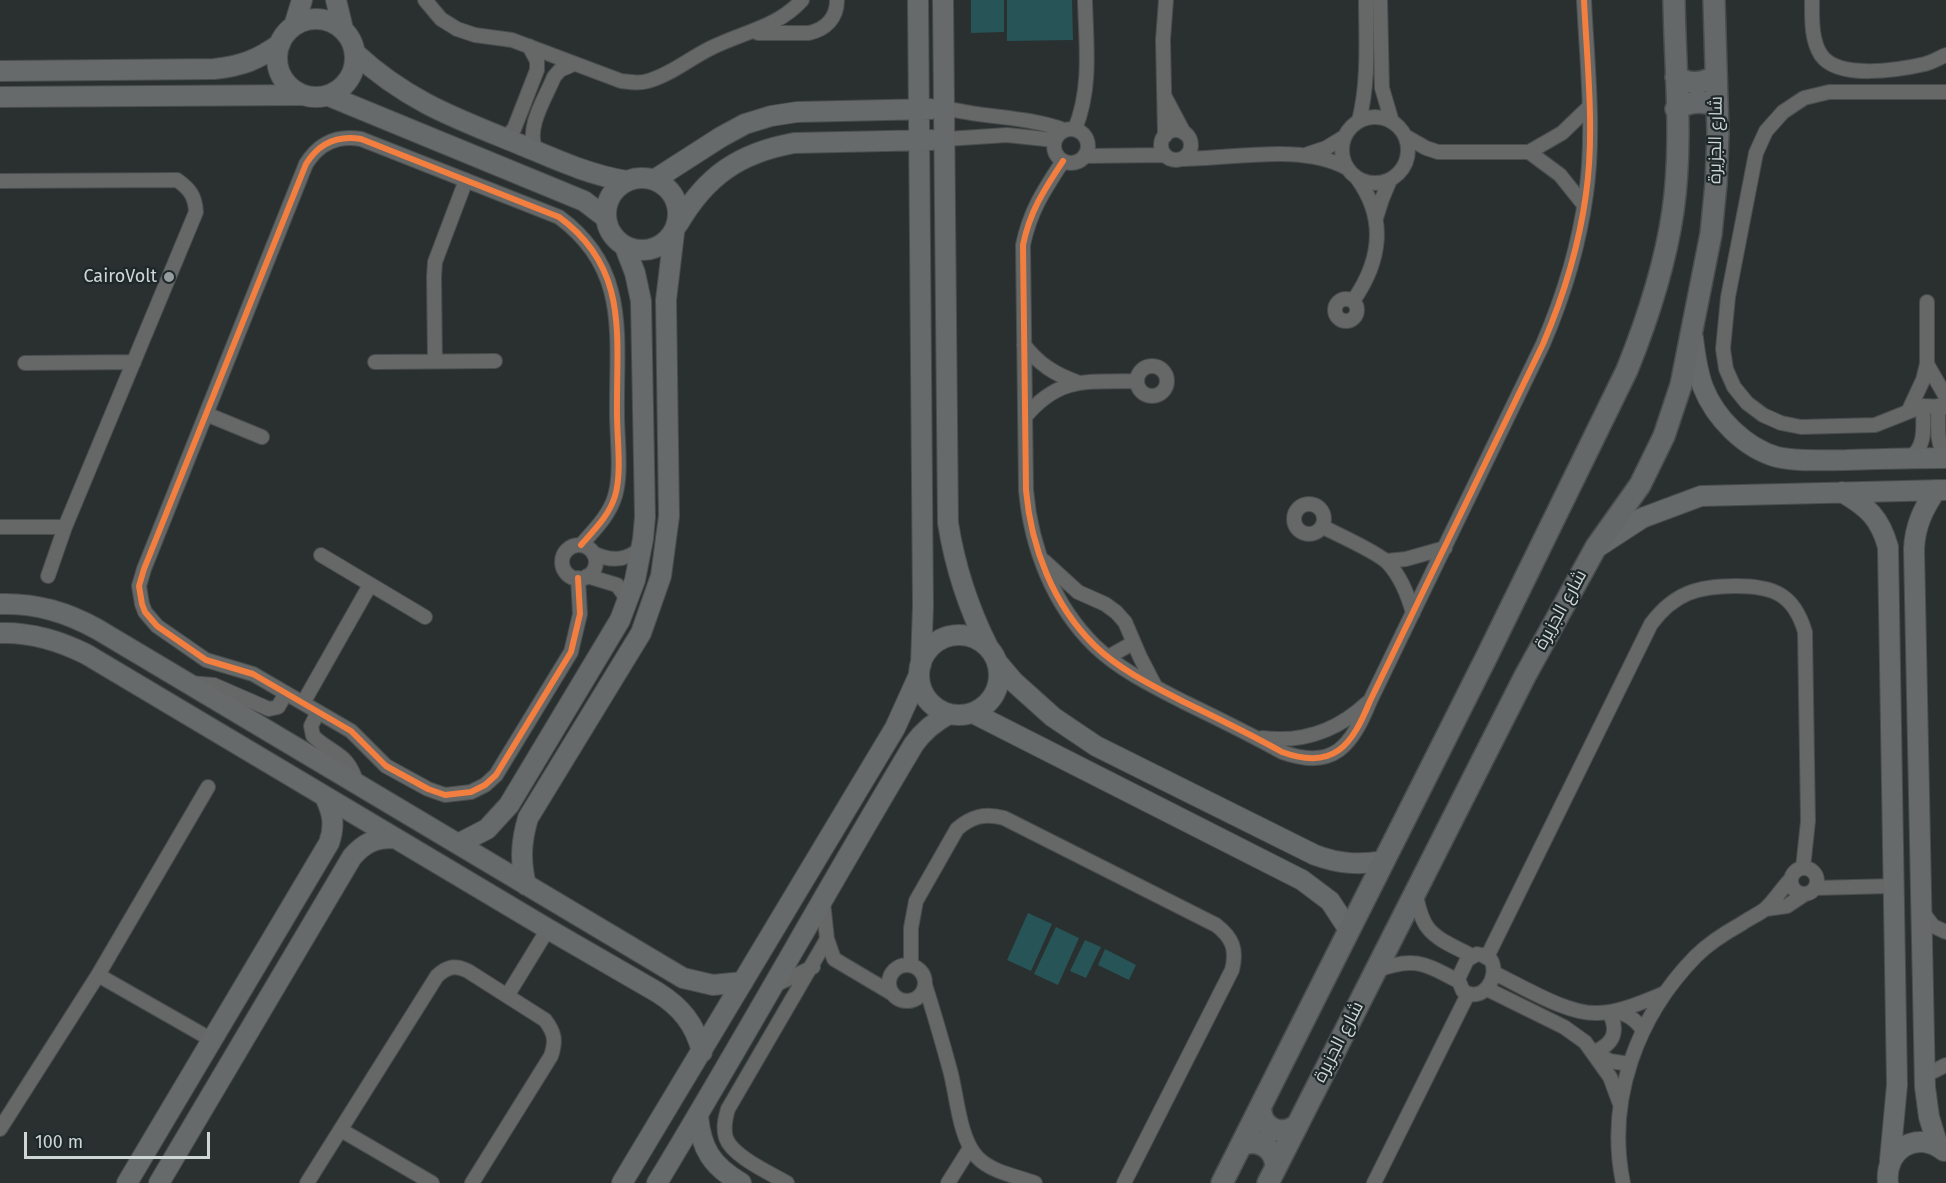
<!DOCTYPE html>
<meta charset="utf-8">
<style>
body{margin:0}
#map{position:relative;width:1946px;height:1183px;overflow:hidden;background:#2a3030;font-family:"Fira Sans",sans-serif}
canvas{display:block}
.scale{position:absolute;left:24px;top:1132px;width:186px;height:27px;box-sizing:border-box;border:3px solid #cfd6d6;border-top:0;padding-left:8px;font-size:18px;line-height:21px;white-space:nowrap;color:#cfd6d6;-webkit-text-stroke:4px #1e2828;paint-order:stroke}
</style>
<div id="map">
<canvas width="1946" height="1183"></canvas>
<div class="scale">100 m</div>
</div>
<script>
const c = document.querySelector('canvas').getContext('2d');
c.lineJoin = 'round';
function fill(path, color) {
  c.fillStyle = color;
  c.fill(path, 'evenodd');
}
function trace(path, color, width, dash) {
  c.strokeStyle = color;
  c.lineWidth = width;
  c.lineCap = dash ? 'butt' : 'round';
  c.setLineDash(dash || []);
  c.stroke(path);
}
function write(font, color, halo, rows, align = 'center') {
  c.font = font + ' "Fira Sans",Cairo,sans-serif';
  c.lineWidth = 4.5;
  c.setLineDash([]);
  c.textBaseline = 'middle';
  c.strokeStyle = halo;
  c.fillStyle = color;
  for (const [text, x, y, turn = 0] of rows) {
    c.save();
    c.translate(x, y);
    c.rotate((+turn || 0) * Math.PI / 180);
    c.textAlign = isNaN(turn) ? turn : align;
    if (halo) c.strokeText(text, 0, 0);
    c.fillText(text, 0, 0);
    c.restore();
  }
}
const green = new Path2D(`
 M971 0H1004V32L971 33Z
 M1007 0H1072L1073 40 1007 41Z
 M1028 913 1052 924 1031 971 1007 960Z
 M1056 927 1079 938 1058 985 1034 974Z
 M1085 940 1101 947 1086 978 1070 971Z
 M1105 949 1136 965 1129 980 1098 965Z`);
const street = new Path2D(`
 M425 0 441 19 457 29 475 35 512 40 621 81C630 82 639 84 648 81 670 75 689 59 709 49 742 32 777 28 802 0
 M1380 0 1382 88 1392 122
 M1812 0C1812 18 1811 40 1821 55 1838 80 1899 70 1925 64 1932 62 1939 58 1946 55
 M758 33H809C826 29 837 18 837 0
 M1946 92H1829L1804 98 1783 112 1766 131 1756 153 1728 297 1723 349 1726 369 1734 387 1747 403 1763 415 1781 423 1801 427 1875 425 1923 406 1946 407
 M1165 97 1184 133
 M945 108C985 118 1026 116 1064 130
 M1342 150a33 33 0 1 1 66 0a33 33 0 1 1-66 0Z
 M1359 121C1369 81 1366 41 1366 0
 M1054 146a17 17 0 1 1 34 0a17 17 0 1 1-34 0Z
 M1075 129C1092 87 1086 44 1085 0
 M1161 145a15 15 0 1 1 30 0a15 15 0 1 1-30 0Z
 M1165 136 1163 40 1166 0
 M1405 136 1426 148 1438 152H1529L1562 133 1589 107
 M502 137 509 134 514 129 537 70V61L529 46
 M946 139 1007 135 1054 140
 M536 151C525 128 545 99 554 77L560 70 574 64
 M1529 152 1560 175 1584 205
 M1308 154 1326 148 1344 137
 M1085 156 1165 155
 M1182 159C1233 159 1301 143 1347 168
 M1063 161C1044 190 1030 211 1023 245L1026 490C1031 547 1053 605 1095 646 1120 670 1153 686 1184 702 1217 718 1250 734 1282 752 1334 771 1352 745 1370 701L1543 344C1564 295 1579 246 1586 194 1595 132 1587 63 1584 0
 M0 181 177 180C190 189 195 196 196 212L65 527 48 576
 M1376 218 1382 199 1390 180
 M1335 310a11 11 0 1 1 22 0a11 11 0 1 1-22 0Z
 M1353 301C1381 261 1387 219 1357 178
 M1024 345C1039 364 1054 374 1077 382
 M435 361 434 277 435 262 466 180
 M375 362 495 361
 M25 363 134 362
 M1927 364 1946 397
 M1137 381a15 15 0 1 1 30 0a15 15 0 1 1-30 0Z
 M1938 406C1939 422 1935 443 1946 456
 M1909 410 1923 380 1927 364V302
 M206 414 262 437
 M1025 417C1059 376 1087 382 1136 381
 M1909 458C1927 448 1923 425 1923 406
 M1294 519a15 15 0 1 1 30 0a15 15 0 1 1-30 0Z
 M0 527H65
 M1323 527C1337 534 1379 553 1388 563 1401 577 1408 595 1413 613
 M562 562a17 17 0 1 1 34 0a17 17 0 1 1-34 0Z
 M593 553C611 562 627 561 642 547
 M321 555 425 617
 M1044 561 1078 592 1105 604 1116 612 1125 622 1140 657 1155 686
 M1386 561 1406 559 1445 548
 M587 576 617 585 628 600
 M578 578 580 614 571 652 496 775 485 785 471 792 445 795 428 789 386 766 351 731 253 674 206 660 157 626 145 612 142 604 139 586 144 569 306 164C319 143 337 135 361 139L559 217C630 269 616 336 617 414 617 439 622 473 615 496 609 516 594 530 581 545
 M1108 657 1133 643
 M190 683 214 685 269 709 278 707 286 693
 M303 703 370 585
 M318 712 311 726 313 736C333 755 348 752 357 784
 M1262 738C1302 743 1337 731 1367 703
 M1791 881a13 13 0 1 1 26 0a13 13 0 1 1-26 0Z
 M1815 888 1893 886
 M1415 892C1418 904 1420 918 1428 928 1438 941 1458 948 1472 956
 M823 902 827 939 834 959 893 994
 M1766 909 1787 906 1805 894
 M1921 910 1933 926 1946 932
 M1477 954 1482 955 1491 960C1500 977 1483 1004 1463 991L1458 979 1467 960Z
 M1487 957 1651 624C1674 593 1698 586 1736 586 1773 586 1794 594 1805 632L1808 821 1803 868
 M889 983a18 18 0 1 1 36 0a18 18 0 1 1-36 0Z
 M911 965V928L916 901 957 829C972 816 985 813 1004 818L1216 925C1233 938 1237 950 1232 970L1124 1183
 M1375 971C1413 956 1424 963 1458 981
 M1494 973C1522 986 1568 1015 1598 1013 1621 1012 1643 1002 1665 993
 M98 975 212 1040
 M925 985C934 1013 942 1041 950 1070 957 1095 959 1138 977 1157 991 1172 1016 1176 1035 1183
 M773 986 813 967
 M1487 989 1564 1027 1585 1042 1610 1077 1620 1104
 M507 996 548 929
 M1613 1012C1627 1013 1635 1019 1643 1030
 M1594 1052C1614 1044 1619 1031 1609 1012
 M1596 1053 1610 1061 1629 1064
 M1924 1076 1946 1065
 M0 1129 98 975 208 787
 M341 1130 432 1183
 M307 1183 437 976C448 966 455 965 468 971L545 1020C555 1033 556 1041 551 1056L472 1183
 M787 1183C770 1173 732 1156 726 1138 723 1128 725 1119 728 1109L827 939
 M948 1183 970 1148
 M1374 1183 1468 994
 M1623 1183C1606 1100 1637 1016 1696 956 1709 943 1725 933 1741 924 1748 919 1757 915 1764 910 1773 903 1782 888 1791 879`);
const secondary = new Path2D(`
 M336 0 343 29
 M918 0 923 606 921 664
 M943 0 948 523C955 567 968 607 988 647
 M277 58a39 39 0 1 1 78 0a39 39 0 1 1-78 0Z
 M294 26 302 0
 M355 53C407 101 455 118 519 144 555 159 589 175 627 181
 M0 71 214 69C242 66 257 60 280 44
 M329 96 584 201 605 217
 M0 97 302 95
 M606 214a36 36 0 1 1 72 0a36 36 0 1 1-72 0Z
 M654 180 721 137 745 124 771 116 797 112 931 109
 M678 224C706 176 739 153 794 143L932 140
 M1693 338C1695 355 1697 371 1703 387 1715 418 1745 448 1777 457 1799 462 1823 460 1846 460 1879 459 1913 458 1946 458
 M1936 490C1923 509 1915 526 1914 549L1925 1087 1929 1117 1938 1146
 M1842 492C1868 507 1880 518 1888 547L1897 1085 1890 1160
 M1599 546 1642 518 1701 496 1944 490
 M0 604C36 603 66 612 97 629L683 978 713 985 743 982
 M0 633C31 632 58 640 86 654L548 929 657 992C681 1007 695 1024 702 1052
 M919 675a40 40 0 1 1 80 0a40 40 0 1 1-80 0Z
 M997 662 1014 682 1053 717 1096 746 1315 855C1339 864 1359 865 1384 861
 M973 713 1302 880 1330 901 1349 930
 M458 844 487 829 509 805 620 620 635 580 643 539 645 517 641 301 635 273 625 247
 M526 885C520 861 521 842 528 818L641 633 661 576 669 516 666 300 674 233
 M698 1116C701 1149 712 1166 741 1183
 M127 1183 329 843C335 826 333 813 325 797
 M159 1183 352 857C364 843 375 838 393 838
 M622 1183 895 728 919 675
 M657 1183C745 1038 827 889 914 744 924 730 934 722 949 714
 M1888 1183C1884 1150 1917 1129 1944 1151`);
const primary = new Path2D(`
 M1676 77C1690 85 1702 84 1716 76
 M1676 109C1690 101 1703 100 1717 106
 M1261 1105C1258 1127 1281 1139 1298 1124
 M1241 1145C1258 1138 1275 1147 1276 1167
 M1222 1183 1487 656 1627 370C1648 318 1665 266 1673 211 1683 142 1675 70 1674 0
 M1268 1183 1525 676 1596 547 1640 485 1664 436 1681 385 1711 234 1716 184 1718 134 1714 0`);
const cycleway = new Path2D(`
 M1063 161C1044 190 1030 211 1023 245L1026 490C1031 547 1053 605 1095 646 1120 670 1153 686 1184 702 1217 718 1250 734 1282 752 1334 771 1352 745 1370 701L1543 344C1564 295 1579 246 1586 194 1595 132 1587 63 1584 0
 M578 578 580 614 571 652 496 775 485 785 471 792 445 795 428 789 386 766 351 731 253 674 206 660 157 626 145 612 142 604 139 586 144 569 306 164C319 143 337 135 361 139L559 217C630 269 616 336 617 414 617 439 622 473 615 496 609 516 594 530 581 545`);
const markers = [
 [169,277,6,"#959c9c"]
];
const streetNames = [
 ["شارع الجزيرة",1716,140,-89],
 ["شارع الجزيرة",1561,610,-61],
 ["شارع الجزيرة",1339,1042,-63]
];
const poiNames = [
 ["CairoVolt",157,277]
];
fill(green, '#265457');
trace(street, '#494d4d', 16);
trace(secondary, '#494d4d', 22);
trace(primary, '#494d4d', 24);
trace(street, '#666767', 14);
trace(secondary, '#666a6a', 20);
trace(primary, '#656868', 21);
trace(cycleway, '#f27e40', 6);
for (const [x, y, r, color] of markers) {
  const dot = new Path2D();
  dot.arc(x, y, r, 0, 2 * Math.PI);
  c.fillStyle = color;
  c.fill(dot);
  trace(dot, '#1e2828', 2);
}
write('18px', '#cfd6d6', '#1e2828', streetNames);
write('18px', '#cfd6d6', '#1e2828', poiNames, 'right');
</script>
